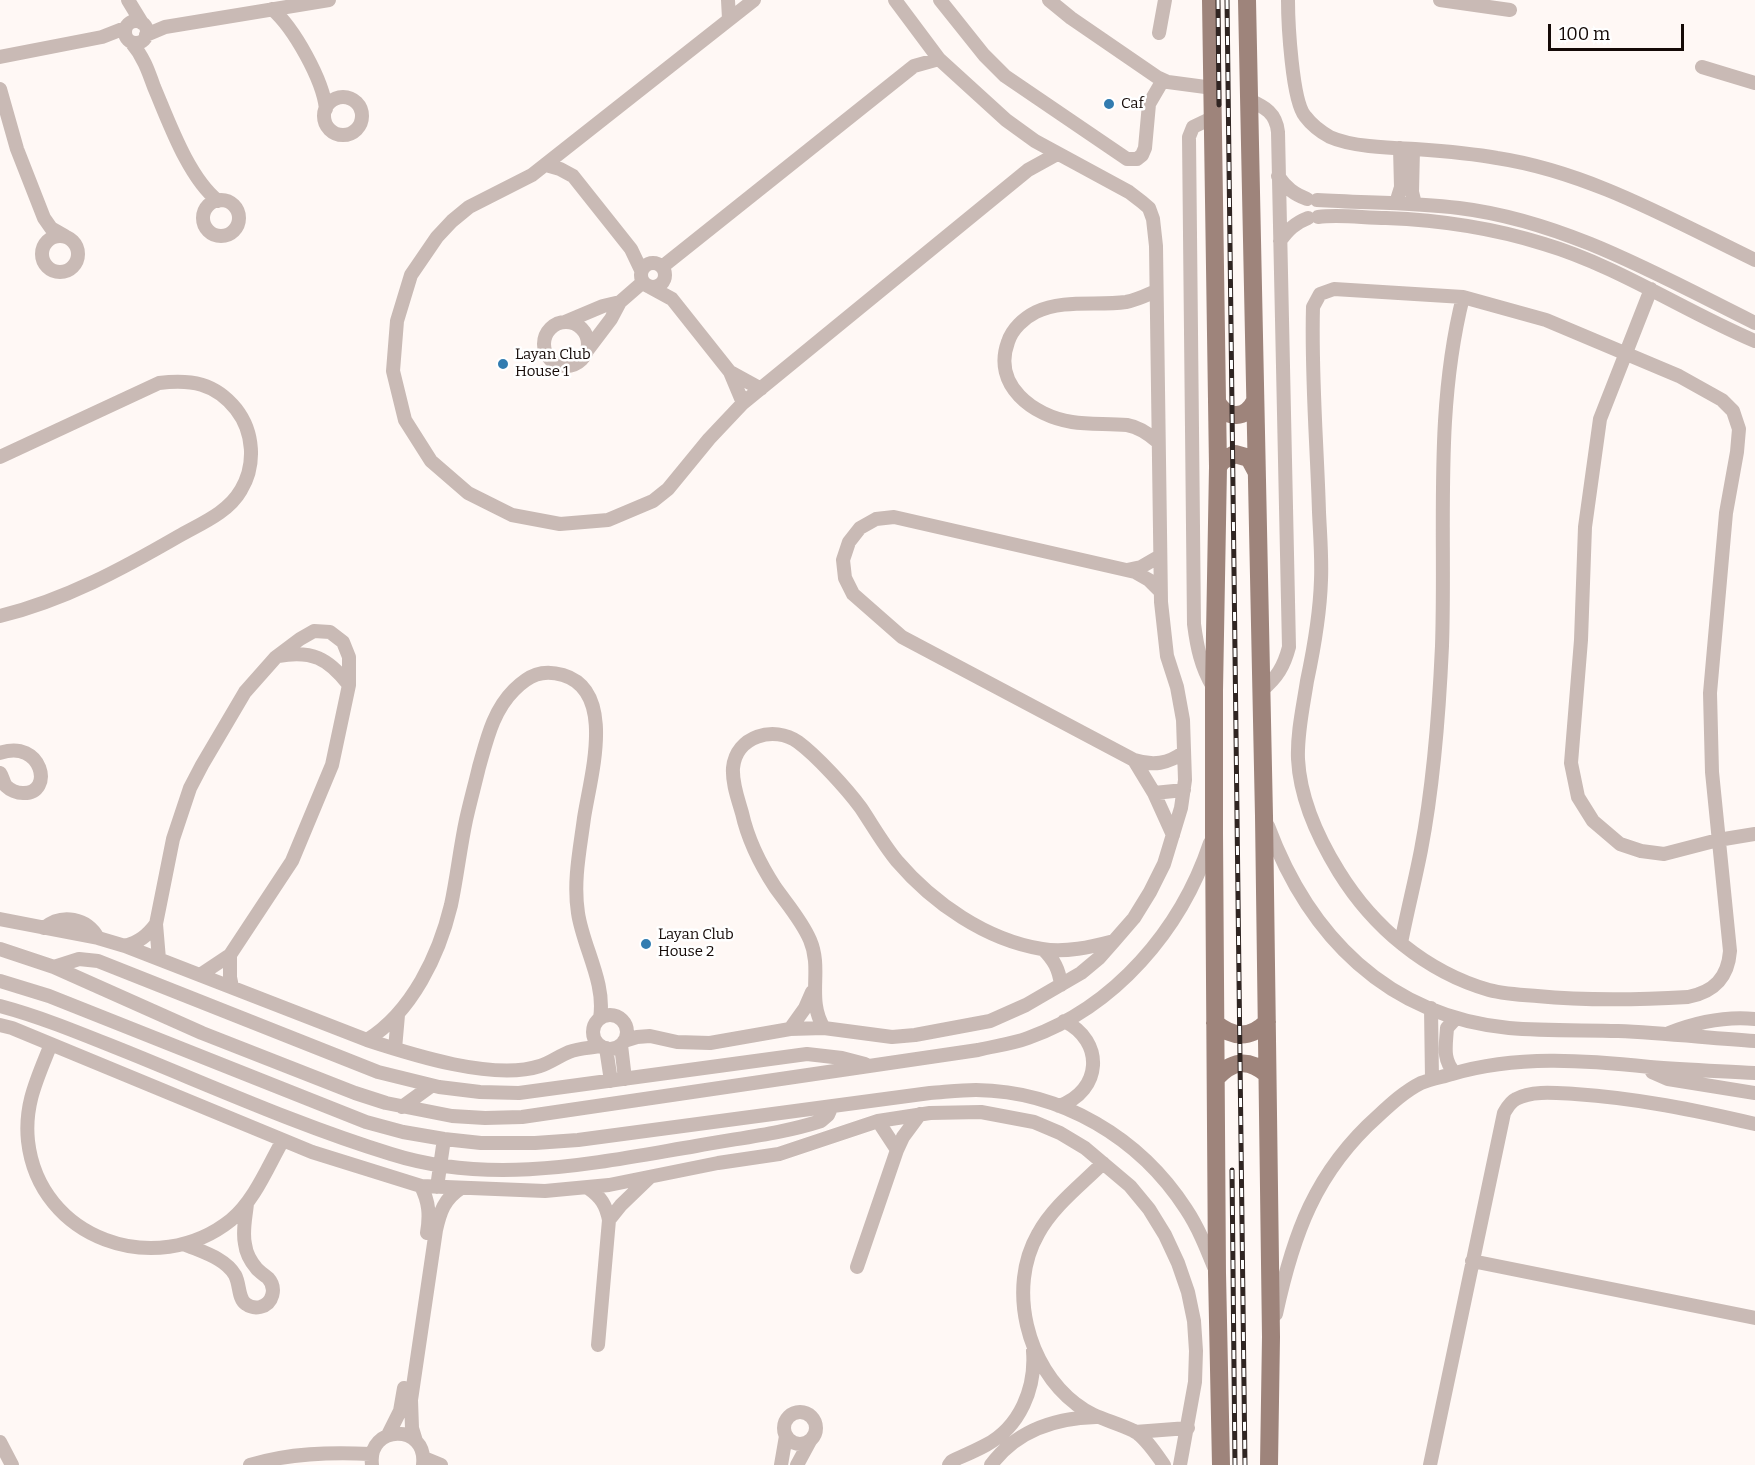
<!DOCTYPE html>
<style>
body{margin:0}
#map{position:relative;width:1755px;height:1465px;overflow:hidden;background:#fff8f5;font-family:Bitter,serif}
canvas{display:block}
.scale{position:absolute;left:1548px;top:24px;width:136px;height:27px;box-sizing:border-box;border:3px solid #150a07;border-top:0;padding-left:8px;font-size:18px;line-height:21px;white-space:nowrap;color:#150a07;-webkit-text-stroke:4px #fff;paint-order:stroke}
</style>
<div id="map">
<canvas width="1755" height="1465"></canvas>
<div class="scale">100 m</div>
</div>
<script>
const c = document.querySelector('canvas').getContext('2d');
c.lineJoin = 'round';
function trace(path, color, width, dash) {
  c.strokeStyle = color;
  c.lineWidth = width;
  c.lineCap = dash ? 'butt' : 'round';
  c.setLineDash(dash || []);
  c.stroke(path);
}
function write(font, color, halo, rows, align = 'center') {
  c.font = font + ' Bitter,serif';
  c.lineWidth = 5;
  c.setLineDash([]);
  c.textBaseline = 'middle';
  c.strokeStyle = halo;
  c.fillStyle = color;
  for (const [text, x, y, turn = 0] of rows) {
    c.save();
    c.translate(x, y);
    c.rotate((+turn || 0) * Math.PI / 180);
    c.textAlign = isNaN(turn) ? turn : align;
    if (halo) c.strokeText(text, 0, 0);
    c.fillText(text, 0, 0);
    c.restore();
  }
}
const minor = new Path2D(`
 M128 0 142 23
 M728 0 729 19
 M754 0 532 175 469 207 452 221 437 237 411 275 397 321 393 371 405 420 431 461 468 493 512 515 560 524 608 520 653 501 668 489 709 439 743 403 1028 170 1057 154
 M940 0 984 55 1005 76 1127 159H1137L1142 155 1145 148 1149 104 1163 80
 M1049 0 1071 18 1157 77 1168 82 1213 88
 M1288 0C1288 22 1292 101 1305 116 1311 124 1321 132 1330 137 1352 147 1391 148 1415 149 1443 151 1470 153 1497 158 1589 172 1672 220 1755 260
 M1440 0 1510 10
 M272 9C294 28 323 80 326 109
 M125 32a11 11 0 1 1 22 0a11 11 0 1 1-22 0Z
 M1159 33 1165 0
 M146 35 165 27 329 0
 M131 42C143 56 148 70 154 87 169 122 188 177 218 201
 M0 57 102 37 125 28
 M1702 67 1755 83
 M0 89 17 149 44 218 51 228 65 236
 M324 116a19 19 0 1 1 38 0a19 19 0 1 1-38 0Z
 M1249 100C1265 107 1276 113 1278 132L1289 647C1284 666 1277 678 1262 690
 M1413 149 1412 192 1415 204
 M546 165 560 169 573 176 631 249 641 270
 M1278 176C1286 188 1294 194 1307 199
 M1317 200C1365 203 1412 202 1459 208 1565 221 1660 276 1755 323
 M203 218a18 18 0 1 1 36 0a18 18 0 1 1-36 0Z
 M1396 203 1401 187 1400 148
 M1318 217C1340 214 1364 218 1386 218 1440 220 1493 228 1544 244 1618 266 1684 311 1755 341
 M42 254a18 18 0 1 1 36 0a18 18 0 1 1-36 0Z
 M1280 241C1288 230 1295 223 1308 218
 M641 275a12 12 0 1 1 24 0a12 12 0 1 1-24 0Z
 M662 267 914 66 939 59
 M650 287 672 299 730 372 743 403
 M1334 289 1463 297 1546 320 1679 376 1722 400 1733 411 1739 429 1737 452 1726 513 1710 693 1712 772 1730 951C1728 978 1714 992 1688 997 1637 1000 1588 1001 1537 996 1522 995 1504 994 1489 990 1426 972 1373 927 1339 872 1318 838 1300 799 1298 759 1297 733 1303 707 1307 681 1314 648 1320 614 1321 580 1322 558 1320 534 1319 512 1317 444 1311 375 1313 307L1320 294Z
 M1651 289 1600 419 1585 527 1581 640 1571 763 1578 797 1593 821 1620 844 1641 851 1664 854 1718 840 1755 834
 M1156 291C1147 295 1137 300 1126 302 1097 306 1063 299 1036 312 1024 318 1012 329 1008 342 992 385 1033 416 1072 422 1090 425 1109 423 1127 425 1139 427 1149 434 1158 442
 M565 322 603 306 620 302
 M544 344a22 22 0 1 1 44 0a22 22 0 1 1-44 0Z
 M586 352 611 319 620 302 643 282
 M730 372 761 389
 M0 457 159 383C191 379 215 383 236 409 254 432 256 465 241 490 228 513 200 524 179 536 122 569 65 600 0 616
 M1127 570 1141 567 1160 556
 M1160 591 1149 580 1135 572 894 517 876 519 860 528 849 542 843 560 845 578 853 594 902 637 1134 760C1153 766 1168 764 1184 752
 M278 656C312 650 328 658 349 685
 M1213 687C1201 667 1197 647 1194 624L1189 137 1193 127 1214 117
 M0 753C42 738 55 794 23 793 17 793 10 790 6 786 3 782 3 777 0 773
 M1134 760 1154 793 1173 835
 M1154 793 1184 790
 M1268 826C1309 936 1387 1016 1509 1028 1545 1031 1582 1030 1618 1031 1664 1033 1709 1038 1755 1041
 M0 919 98 938 125 946 367 1040C413 1055 494 1081 540 1066 550 1063 559 1056 569 1052 579 1048 591 1048 601 1046
 M44 928C62 913 87 918 98 938
 M1401 943C1407 912 1415 881 1421 850 1434 782 1439 714 1442 646 1446 529 1434 412 1463 297
 M125 946C139 942 147 936 156 924
 M0 949 54 967 202 1033 355 1093 386 1103 452 1116 485 1118 522 1117 978 1050C994 1046 1012 1044 1028 1038 1115 1007 1181 930 1210 843
 M1043 949C1054 960 1059 969 1061 985
 M230 955V977L232 987
 M159 959 156 924 173 839 190 788 202 765 245 692 276 657 300 639 314 631 330 632 343 642 349 657V685L332 765 292 861 230 955 200 975
 M54 967 79 959 98 961 378 1072 439 1087 480 1092 519 1093 807 1054 842 1058 865 1064
 M0 981 49 996 366 1122 403 1132 444 1139 481 1143H535L578 1140 930 1093C945 1092 961 1090 976 1090 1062 1091 1140 1138 1186 1209 1198 1227 1206 1247 1214 1267
 M0 1006C45 1018 89 1037 132 1054 218 1089 303 1127 391 1154 492 1186 595 1163 696 1146 738 1138 781 1134 821 1121L828 1115 832 1106
 M1431 1008 1432 1079
 M593 1032a17 17 0 1 1 34 0a17 17 0 1 1-34 0Z
 M0 1025 12 1028 312 1152 421 1186 545 1191 609 1185 718 1163 779 1154 878 1121 930 1113 981 1112 1034 1122 1060 1133 1085 1148 1130 1186 1149 1209 1165 1235 1178 1263 1188 1292 1194 1321 1196 1351 1195 1382 1180 1465
 M824 1028C806 999 823 970 810 940 802 921 787 904 775 887 760 864 748 840 742 813 738 799 732 783 733 768 736 736 774 725 798 742 817 756 847 789 861 808 873 826 883 844 897 861 933 903 986 940 1042 949 1065 953 1091 947 1114 941
 M790 1029 805 1008 812 992
 M1669 1033C1697 1022 1725 1016 1755 1019
 M367 1040C412 1012 439 955 451 905 457 877 460 848 466 820 470 802 475 784 479 767 487 739 493 711 514 690 529 675 542 669 563 675 617 691 590 778 584 818 580 849 573 881 578 913 583 947 606 983 600 1018
 M624 1041 637 1037 650 1036 677 1042 710 1043 790 1029 824 1028 892 1037 915 1035 990 1021 1026 1005 1081 973 1099 958 1114 941 1134 918 1150 892 1164 864 1181 808 1185 780 1183 720 1177 687 1167 656 1161 602 1156 246 1153 219 1149 208 1142 202 1129 192 1035 141 1006 120 939 59 895 0
 M51 1044C38 1077 24 1104 28 1141 39 1239 156 1280 231 1220 255 1200 268 1166 283 1140
 M621 1045 625 1079
 M606 1048 611 1081
 M395 1049 398 1015
 M1650 1067 1652 1072 1668 1079 1755 1093
 M1455 1073C1442 1060 1446 1045 1447 1028L1456 1018
 M1059 1106C1102 1091 1105 1041 1064 1021
 M402 1107 431 1086
 M878 1121 897 1150
 M1103 1163C1081 1185 1053 1206 1038 1234 1007 1288 1027 1367 1076 1404 1093 1418 1114 1421 1134 1431 1146 1438 1156 1454 1164 1465
 M421 1186C429 1202 430 1215 427 1233
 M437 1187 444 1139
 M588 1188C601 1197 606 1205 609 1220L598 1345
 M609 1220 621 1205 649 1178
 M184 1244C202 1252 225 1258 235 1275 240 1284 238 1299 246 1304 250 1307 255 1308 260 1307 273 1304 277 1288 268 1278 264 1275 260 1272 257 1269 251 1262 246 1253 245 1244 242 1231 246 1216 247 1203
 M1472 1261 1755 1318
 M857 1267 897 1150 903 1137 920 1114
 M1276 1314C1293 1235 1315 1172 1378 1116 1391 1104 1405 1091 1421 1083 1431 1079 1442 1077 1452 1074 1516 1055 1585 1060 1650 1067 1685 1070 1720 1071 1755 1073
 M784 1428a16 16 0 1 1 32 0a16 16 0 1 1-32 0Z
 M1135 1432 1188 1428
 M388 1435 400 1411 404 1388
 M416 1441 412 1428 411 1400 436 1230C440 1212 444 1199 461 1188
 M0 1442 12 1465
 M424 1458 441 1465
 M250 1465C289 1453 330 1452 371 1454
 M372 1465C367 1424 428 1423 423 1465
 M781 1465 786 1436
 M797 1465 810 1441
 M949 1465 952 1461C963 1456 975 1451 986 1445 1020 1427 1036 1388 1033 1351
 M991 1465C1017 1430 1055 1418 1096 1417
 M1430 1465 1504 1113C1507 1108 1510 1102 1516 1099 1532 1090 1557 1093 1575 1094 1636 1098 1695 1110 1755 1124`);
const major = new Path2D(`
 M1211 0 1218 467 1214 690V833L1217 1273 1221 1465
 M1247 0 1264 816 1271 1337 1269 1465
 M1217 402C1227 420 1246 419 1255 401
 M1218 467 1222 461 1235 454 1249 458 1256 471
 M1215 1023C1233 1038 1250 1039 1267 1022
 M1216 1078C1233 1060 1248 1058 1267 1074`);
const rail = new Path2D(`
 M1218 0 1219 105
 M1227 0 1245 1465
 M1232 1170 1235 1465`);
const markers = [
 [1109,104,6,"#327cb0"],
 [503,364,6,"#327cb0"],
 [646,944,6,"#327cb0"]
];
const poiNames = [
 ["Caf",1121,104],
 ["Layan Club",515,355],
 ["House 1",515,372],
 ["Layan Club",658,935],
 ["House 2",658,952]
];
trace(minor, '#c9bab5', 14);
trace(major, '#9e847b', 18);
trace(rail, '#302522', 5);
trace(rail, '#fff', 3, [9]);
for (const [x, y, r, color] of markers) {
  const dot = new Path2D();
  dot.arc(x, y, r, 0, 2 * Math.PI);
  c.fillStyle = color;
  c.fill(dot);
  trace(dot, '#fff', 2);
}
write('15px', '#150a07', '#fff', poiNames, 'left');
</script>
